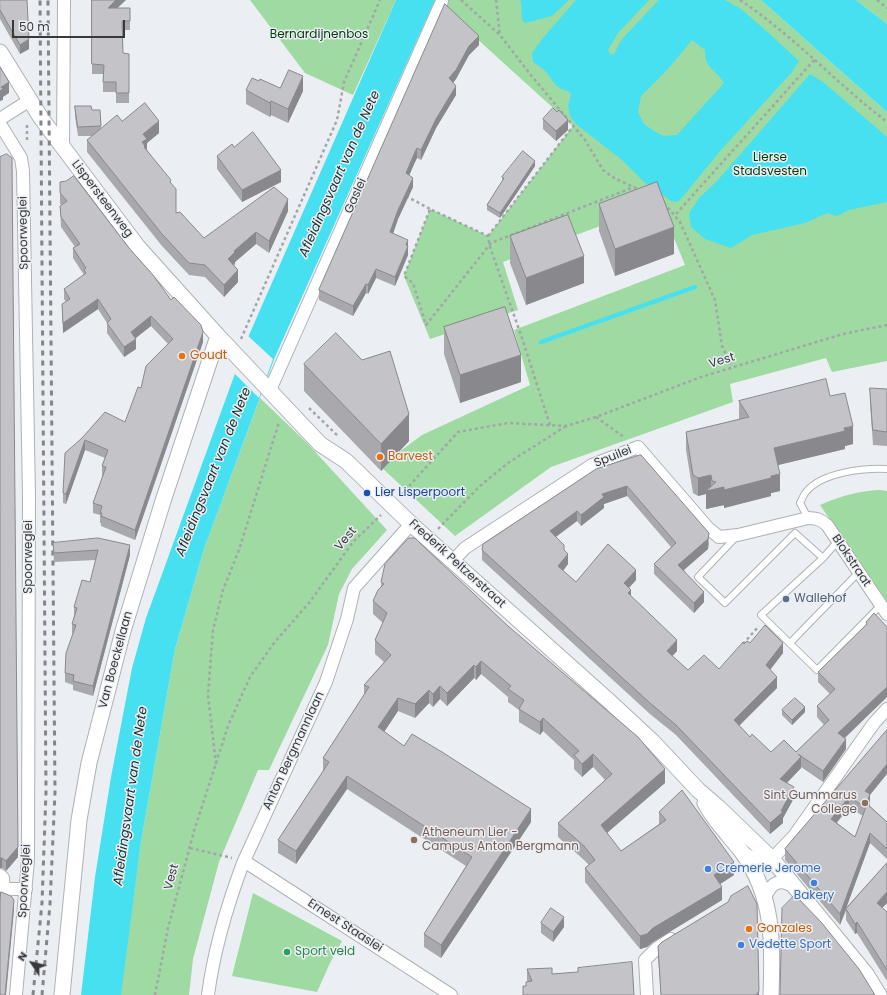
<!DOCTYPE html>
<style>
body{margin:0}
#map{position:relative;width:887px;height:995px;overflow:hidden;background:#ebeff3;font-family:Poppins,sans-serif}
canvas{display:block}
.north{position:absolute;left:12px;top:943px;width:40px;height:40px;-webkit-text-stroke:3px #ebeff3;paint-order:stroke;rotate:305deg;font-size:11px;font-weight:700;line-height:16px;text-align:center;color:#38393b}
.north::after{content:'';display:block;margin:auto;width:14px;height:18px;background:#38393b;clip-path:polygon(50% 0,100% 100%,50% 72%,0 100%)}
.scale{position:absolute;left:12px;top:20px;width:113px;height:18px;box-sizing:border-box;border:2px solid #38393b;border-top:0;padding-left:5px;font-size:12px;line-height:14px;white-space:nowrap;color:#38393b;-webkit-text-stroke:3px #ebeff3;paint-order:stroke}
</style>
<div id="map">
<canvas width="887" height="995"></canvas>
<div class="north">N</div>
<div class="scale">50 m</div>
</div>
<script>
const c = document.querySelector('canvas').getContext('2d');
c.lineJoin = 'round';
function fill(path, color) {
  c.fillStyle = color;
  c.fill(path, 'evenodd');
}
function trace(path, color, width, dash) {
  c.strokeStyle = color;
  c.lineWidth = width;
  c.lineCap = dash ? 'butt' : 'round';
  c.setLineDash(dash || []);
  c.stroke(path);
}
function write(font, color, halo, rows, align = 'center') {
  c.font = font + ' Poppins,sans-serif';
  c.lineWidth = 3;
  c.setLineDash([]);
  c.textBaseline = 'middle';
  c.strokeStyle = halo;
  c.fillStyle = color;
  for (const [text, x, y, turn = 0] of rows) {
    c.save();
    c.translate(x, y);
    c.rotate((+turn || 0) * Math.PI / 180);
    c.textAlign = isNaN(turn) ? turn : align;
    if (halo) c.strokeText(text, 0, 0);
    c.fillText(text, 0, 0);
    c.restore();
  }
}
const green = new Path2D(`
 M250 0H396L353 95 305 73Z
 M435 0H761L887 112V361L832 372 826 358 730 384 733 402 551 467 455 536 380 466 422 435 530 385 514 330 685 265 660 204 503 262 518 310 430 339 404 276 430 209 488 236 573 126 443 8 433 4Z
 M856 0H887V24Z
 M260 398 308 444 387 530 352 569 339 594 328 645 269 770H258L219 862 193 959 189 995H120L141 842 175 649 204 549Z
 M880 490 887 491V602L820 505C841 496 858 491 880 490Z
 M253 893 342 941 330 963 317 992 232 976Z`);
const water = new Path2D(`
 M396 0H435L275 357 204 549 175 649 141 842 121 995H81L95 877 111 777 132 668 146 618 249 335Z
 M520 0H569L552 16 525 23 522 20 521 2Z
 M576 0H649L618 33 608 50 610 54H614L622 39 659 0H725L741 9 772 36 799 61 792 72 720 151 681 199 677 202 671 201 643 181 622 160 576 124 570 116 568 106 571 94 568 91C556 89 553 81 546 72 543 68 537 65 533 62L532 53 543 38ZM692 40 705 50C704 68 716 69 724 83L677 135 664 136 657 133 644 124 638 112 641 96 667 70Z
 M761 0H856L887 24V112Z
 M810 74 823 82 887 137V202L849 210 837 216 827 213 805 223 752 235 731 248 705 239 691 227 689 213 699 198 718 180Z`);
const pier = new Path2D(`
 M247 335 273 359 259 398 233 372Z`);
const stream = new Path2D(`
 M541 342 695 287`);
const path = new Path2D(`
 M461 0 500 35 530 74 585 140 603 170 614 178 640 190
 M496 0 500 35
 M740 0C794 36 836 83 887 122
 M877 0 887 8
 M27 140V125
 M406 196 430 209
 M664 203 680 222 715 300 722 346 732 367
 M676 214 815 59
 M488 236 574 125
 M241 339 337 120 344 82 380 0
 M309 408 339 437
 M596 417 625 438
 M550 425 522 338 490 247 488 236 430 209 404 276 413 283 426 325 491 243 634 187
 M401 495 458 432 508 423 566 426 596 417 701 377 843 334 887 325
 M438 529 480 486 508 463 566 426
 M743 644 759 626
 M216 764 208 695 213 630 223 590 239 550 279 422
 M190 848 232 858
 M155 995 168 928 194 831 228 726 250 677 274 643 309 603 353 542 381 515`);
const service = new Path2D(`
 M808 518 800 503C802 500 803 495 806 492 822 472 864 468 887 469
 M736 537 698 577 725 603 795 533 823 558
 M838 541 823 558 761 615 817 670 881 605
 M790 643 859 572`);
const minor = new Path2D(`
 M0 119 30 100
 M0 124 21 158 23 171 29 496 28 860 16 995
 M63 148 64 0
 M270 390 442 1
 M453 561 465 548 592 465 638 447 708 528 719 537 738 535 808 518C816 518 820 519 827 525L887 614
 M742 852 751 857 772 859 794 836 874 723 887 709
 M244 861 451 995
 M0 875 3 878 4 892
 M0 895 10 889H26
 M765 898C771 882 780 878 794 887
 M208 995C214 949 227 906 243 863L326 682 347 619 354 588 411 524
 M647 995 645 960 657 948 671 939`);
const tertiary = new Path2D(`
 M0 52 41 118 138 247 218 336 320 444 346 461 411 524 609 701 653 742 698 790 719 808 772 859 866 974 879 995
 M705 803C714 821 730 836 742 852 774 897 773 942 771 995
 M62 995 79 820 89 763 123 631 163 501 218 336`);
const rail = new Path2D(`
 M33 995 42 903 46 792 40 0
 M42 995 50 904 55 792 48 0`);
const wall = new Path2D(`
 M0 0 29 49 20 54 0 19Z
 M92 0 118 8H130V30H123V53L129 54V103H116V92H103V74H92Z
 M445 4 479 45 469 55 456 79 453 83 456 95 436 128 421 160 417 158 415 162 409 175 413 187 398 219 393 234 408 245V255L395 286 376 278 368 294 366 293 353 316 319 300V290Z
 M259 81 280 88 303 91 288 123 271 115 270 117 246 104V90Z
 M75 106 92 110H100L101 128 122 121 159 133 147 143V150L171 184 176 213 204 238 288 211 269 253 256 244 235 262V264L234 265 238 282 224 297 205 277 189 275 162 246 87 152V140L92 136H78L75 116Z
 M543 119 568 130 556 141 543 129Z
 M234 147 281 182 242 202 217 169V156Z
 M0 157 18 857 6 871 2 868Z
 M535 166 500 218 487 210V205L502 182V177Z
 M60 182 129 248 171 300 203 342 135 540 101 526V523H100V515L93 513V503L103 476H102V466L105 458 85 450 66 504 63 503V493L82 438 125 422 141 388 168 344 151 326 135 338 136 349 124 357 107 333V323L98 309 63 333 62 314V304L66 302 64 299V289L84 275 73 258V248L75 247 61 227 60 206 62 205 60 204Z
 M599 204 674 254 615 276 599 231Z
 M510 236 584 283 526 305 510 263Z
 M444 327 521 382 460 403 444 354Z
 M304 364 409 441 381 471 304 391Z
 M870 388 887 389V446L873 445 870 402Z
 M830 396 853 444 845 446V449L778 465 780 491 771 493V496L724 508V505L706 509V494L698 496 693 493 686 450V432L739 419V401Z
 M641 455 709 543 708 549 684 570 704 602 694 613 654 574V564L671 547 627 496 604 504V508L581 526 577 521 556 537 564 550 568 564 563 571 576 582 636 580 629 588 631 597 677 651 672 656 688 670 719 669 744 644 750 643 783 653 770 670 777 688 739 725 750 737 771 752H796L824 725 817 717V706L830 694 818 682V672L866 625V622L887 627V697L845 738 846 749 823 782 801 767V768L787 783 794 798 783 818V823L770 834 676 735 650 714 482 560V550Z
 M53 543 130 555 93 696 73 690V685L65 682V673L73 634 72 633V624L74 616V607L90 582 96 560 54 562Z
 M381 582 665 783 607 833 621 851 659 824V812L734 875 720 884 722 900 653 942 647 947 640 949 585 882V868L589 865 584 860 558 837V823L605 780 593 767 582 777 574 769V760L543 731 540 735 519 722V710L508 702V697L481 674 476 680 474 678 447 706 440 699 433 707 429 703 415 718 398 711 384 732 404 746 531 822 441 958 424 947V934L466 866 347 789 296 864 278 853V840L323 771V758L364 695V685L384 662 375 654V640L383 623 373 614V601L381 586Z
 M782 710 805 712 792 725 782 715Z
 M887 730 870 795V806L887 822V859L870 843 846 908 887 863V903L882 908 887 912V981L857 933 855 934 846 920V911L840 925 785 860V849ZM849 807 863 816 855 837 837 823Z
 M541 923 564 927 553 942 541 933Z
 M658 946 759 995H661L658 957Z
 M527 969 552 974 578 972 526 986V982H527Z`);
const shadedWall = new Path2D(`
 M116 0H126L108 17V8Z
 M479 36V45L469 55 456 79 449 88V78L469 46Z
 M29 39V49L20 54V45Z
 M303 76V91L288 123V109Z
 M9 82V93L3 97V100L0 101V91L1 87Z
 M456 86V95L436 128 421 160V150L436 119Z
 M271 101V115L270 117V103Z
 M568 120V130L556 141V131Z
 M159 121V133L147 143V151L142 154 143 134Z
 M417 148V158L415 162 406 183V173L415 152Z
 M535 161V166L500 218V213Z
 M281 170V182L242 202V190Z
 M413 178V187L398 219 390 242V232L398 210Z
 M288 199V211L269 253V241Z
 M674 227V254L615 276V249Z
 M256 232V244L235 262V264L228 271V259L234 251Z
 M408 240V255L395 286V277Z
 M584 256V283L526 305V278Z
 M376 269V278L368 294V285Z
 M238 270V282L224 297V285Z
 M366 284V293L353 316V306Z
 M98 299V309L63 333V323Z
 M151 316V326L131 342V332Z
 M203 332V342L135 540V530Z
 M136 339V349L124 357V347Z
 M521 355V382L460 403V375Z
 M409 414V441L381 471V444Z
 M853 426V444L845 446V449L774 466V448Z
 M85 440V450L66 504V494Z
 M780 474V491L771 493V496L724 508V490L771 476Z
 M711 475V490L724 487V505L706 509V494L698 496V478Z
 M627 486V496L604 504V508L581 526V515L602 494Z
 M577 511V521L550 541V531Z
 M709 533 708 549 678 575V565Z
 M130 545V555L93 696V686Z
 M568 554V564L558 577V566Z
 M636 570V580L624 593V583Z
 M631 590V600L628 593Z
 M704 592V602L694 613V603Z
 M677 640V651L667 662V651Z
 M783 643V653L766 675V665Z
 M481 661V674L476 680V667Z
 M474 665V678L447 706V693Z
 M777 677V688L734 731V720Z
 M440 686V699L433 707V694Z
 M887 687V697L838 744V733Z
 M429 690V703L415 718V704Z
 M398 698V711L378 741V727Z
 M805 707V712L792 725V720Z
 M543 718V731L540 735V722Z
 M846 739V749L823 782V771Z
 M593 754V767L582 777V764Z
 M801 757V768L780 790V779Z
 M887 764V774L870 795V804L865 818V791Z
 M665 769V783L601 838V825Z
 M347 776V789L296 864V851Z
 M794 787V798L783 818V823L770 834V823L781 811Z
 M849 797V807L831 829V819Z
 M531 809V822L441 958V945Z
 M870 833V843L840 925V914Z
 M18 847V857L6 871V861Z
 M0 858H2V868H0Z
 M734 862V875L714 888V875Z
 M722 887V900L653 942 647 947 640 949V936L653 928Z
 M887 892V903L877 913V903Z
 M14 900V910L6 995H5Z
 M564 917V927L553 942V932Z
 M857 922V933L855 934V924Z
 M759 991V995H756Z`);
const building = new Path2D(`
 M0 0H27L29 39 20 45 0 10Z
 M92 0H116L108 8H130V21H122L123 53 129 54V93H116V82H103L104 65 92 64Z
 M445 4 479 36 469 46 456 70 449 78 456 86 436 119 421 150 417 148 415 152 406 173 413 178 398 210 390 232 408 240 406 245 408 246 395 277 376 269 368 285 366 284 353 306 319 290Z
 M0 67 9 82 1 87 3 89 0 91Z
 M289 70 303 76 288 109 271 101 270 103 246 90 252 78 259 81 260 79 280 88Z
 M145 103 159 121 143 134 147 139 142 142 145 146 144 147 171 180 170 182 176 189V213L180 212 204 238 274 187 288 199 269 241 256 232 234 251 235 252 228 259 238 270 224 285 205 265 189 263 162 234 87 140 117 115 122 121Z
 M75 106H91L92 110H100L101 126 78 127Z
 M553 108 557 112 559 110 568 120 556 131 543 119Z
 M253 132 281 170 242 190 217 156 232 144 234 147Z
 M523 151 535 161 500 213 487 205 504 178 502 177Z
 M7 154 12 158V162L18 847 6 861 2 858H0V157Z
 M74 176 129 248 153 275 171 300 174 297 201 325 203 332 135 530 101 516 102 513H100L102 506 93 503 106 467 102 466 108 450 85 440 66 494 63 493 65 453 82 438 105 412 125 422 138 387 141 388 146 366 173 339 151 316 131 332 136 339 124 347 107 323 111 319 98 299 63 323 62 304 70 299 64 289 86 273 84 270 86 268 73 248 80 244 61 217 60 206 67 201 60 193V182L66 181Z
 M657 182 674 227 615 249 599 204Z
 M568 215 584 256 526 278 510 236Z
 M505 307 521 355 460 375 444 327Z
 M336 333 362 360 390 351 409 414 381 444 304 364Z
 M826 379 830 396 845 393 853 426 844 428 845 431 774 448 780 474 771 476V478L724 490V487L706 491 716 482 712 481 711 475 698 478 693 475 686 432 749 417 739 401Z
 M870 388 887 389V432L873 430Z
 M641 455 709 533 708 539 678 565 704 592 694 603 654 564 676 543 627 486 602 494 604 497 581 515 577 511 550 531 564 545V550L568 554 558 566 576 582 608 544 636 570 624 583 631 590 628 593 677 640 667 651 688 670 704 655 719 669 743 642 744 644 747 641 750 643 765 625 783 643 766 665 777 677 734 720 750 737 752 734 771 752 784 740 796 752 829 720 817 706 835 689 818 672 867 624 866 622 874 613 887 627V687L838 733 846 739 823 771 798 754 801 757 780 779 794 787 781 811 783 812 770 823 676 725 650 703 482 550 483 544 596 469Z
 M98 538 130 545 93 686 73 681 74 675 65 673 66 653 76 625 72 624 77 608 74 607 82 580 90 582 98 550 54 553 53 543Z
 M409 538H415L421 544 508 626 638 737 665 769 601 825 621 851 666 820 659 812 682 790 734 862 714 875 722 887 653 928 647 934 640 936 585 868 595 860 584 846 558 823 612 774 593 754 582 764 574 755 579 751 543 718 540 722 519 709 524 700 508 689 511 686 481 661 476 667 474 665 447 693 440 686 433 694 429 690 415 704 398 698 378 727 404 746 412 734 442 752 531 809 441 945 424 934 472 857 347 776 296 851 278 840 329 762 323 758 369 687 364 685 391 655 375 640 387 613 373 601 378 590 384 584 381 582 385 564Z
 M795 698 805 707 792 720 782 710Z
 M887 730V764L865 791 870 794 865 807 849 797 831 819 855 837 867 804 887 822V849L870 833 840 914 785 849Z
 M887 863V892L877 903 887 912V970L857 922 855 924 846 909Z
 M748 886 757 904 759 991 756 995H661L658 946 662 942 728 902 731 896Z
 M1 892 11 896 14 900 5 995H0V904Z
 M795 895 821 922 859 969 875 995H780L782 908Z
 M551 908 564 917 553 932 541 923Z
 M632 962 634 995H523V986H526V982L532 981 527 969 552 968V974L578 972V968Z`);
const markers = [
 [182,356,4,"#e8710a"],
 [380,457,4,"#e8710a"],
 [367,493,4,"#1a4fb4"],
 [786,599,4,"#5c6f8a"],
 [865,803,4,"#8d6e63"],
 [414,840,4,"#8d6e63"],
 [708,869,4,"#3f7fe0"],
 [814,883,4,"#3f7fe0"],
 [749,929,4,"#e8710a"],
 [741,945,4,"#3f7fe0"],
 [287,952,4,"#2e9e5b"]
];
const parkNames = [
 ["Bernardijnenbos",319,35],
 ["Lierse",770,158],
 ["Stadsvesten",770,172]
];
const streetNames = [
 ["Gaslei",356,196,-66],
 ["Lispersteenweg",102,199,53],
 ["Spoorweglei",24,233,-91],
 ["Vest",722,361,-17],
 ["Spuilei",613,457,-22],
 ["Vest",346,539,-50],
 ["Spoorweglei",29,557,-90],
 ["Blokstraat",851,561,56],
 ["Frederik Peltzerstraat",457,564,42],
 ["Van Boeckellaan",116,660,-75],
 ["Anton Bergmannlaan",294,751,-65],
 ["Vest",172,877,-75],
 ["Spoorweglei",25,881,-87],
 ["Ernest Staaslei",345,926,33]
];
const foodNames = [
 ["Goudt",190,356],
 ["Barvest",388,457],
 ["Gonzales",757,929]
];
const transitNames = [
 ["Lier Lisperpoort",375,493]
];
const serviceNames = [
 ["Wallehof",794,599]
];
const educationNames = [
 ["Sint Gummarus",857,796],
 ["College",857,810],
 ["Atheneum Lier -",422,833,"left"],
 ["Campus Anton Bergmann",422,847,"left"]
];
const shopNames = [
 ["Cremerie Jerome",716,869],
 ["Bakery",814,896,"center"],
 ["Vedette Sport",749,945]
];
const leisureNames = [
 ["Sport veld",295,952]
];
const waterNames = [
 ["Afleidingsvaart van de Nete",340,174,-66],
 ["Afleidingsvaart van de Nete",214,472,-68],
 ["Afleidingsvaart van de Nete",131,796,-82]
];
fill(green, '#9edaa1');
fill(water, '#47e0f1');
fill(pier, '#ebeff3');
trace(stream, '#47e0f1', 4.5);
trace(service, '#aeb1b5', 8);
trace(minor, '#aeb1b5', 14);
trace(tertiary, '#aeb1b5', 17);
trace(path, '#a3a6a9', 2.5, [3, 3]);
trace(service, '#fff', 6);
trace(minor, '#fff', 12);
trace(tertiary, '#fff', 15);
trace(rail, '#838588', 3, [5, 5]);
fill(wall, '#a9a8ac');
fill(shadedWall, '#89888c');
fill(building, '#c4c3c8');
trace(building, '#89888c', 1);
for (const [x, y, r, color] of markers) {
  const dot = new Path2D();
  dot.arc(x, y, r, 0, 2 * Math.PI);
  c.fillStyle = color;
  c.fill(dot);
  trace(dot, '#ebeff3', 1.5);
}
write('12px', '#003a0c', '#ebeff3', parkNames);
write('12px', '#38393b', '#ebeff3', streetNames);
write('12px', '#c56008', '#ebeff3', foodNames, 'left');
write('12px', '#164399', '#ebeff3', transitNames, 'left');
write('12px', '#4e5e75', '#ebeff3', serviceNames, 'left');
write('12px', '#785e54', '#ebeff3', educationNames, 'right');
write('12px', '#366cbe', '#ebeff3', shopNames, 'left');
write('12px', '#27864d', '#ebeff3', leisureNames, 'left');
write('italic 13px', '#152e31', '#ebeff3', waterNames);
</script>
